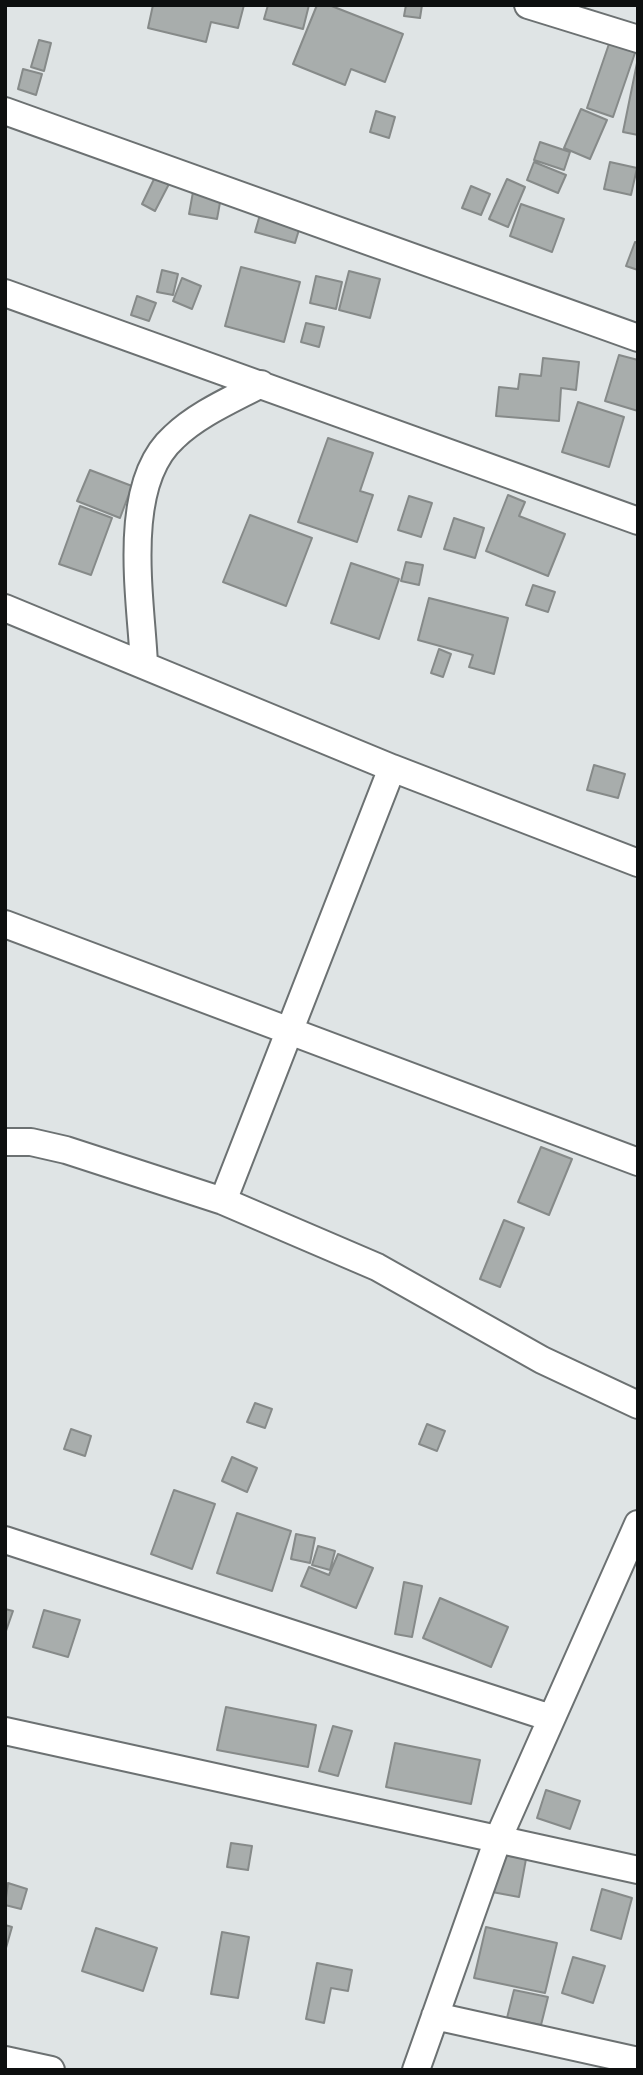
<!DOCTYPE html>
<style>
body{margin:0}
#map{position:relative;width:643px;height:2075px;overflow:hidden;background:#dfe4e5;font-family:Rubik,sans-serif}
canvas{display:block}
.frame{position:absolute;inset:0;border:7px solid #0d0f0f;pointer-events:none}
</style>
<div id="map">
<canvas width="643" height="2075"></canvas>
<div class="frame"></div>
</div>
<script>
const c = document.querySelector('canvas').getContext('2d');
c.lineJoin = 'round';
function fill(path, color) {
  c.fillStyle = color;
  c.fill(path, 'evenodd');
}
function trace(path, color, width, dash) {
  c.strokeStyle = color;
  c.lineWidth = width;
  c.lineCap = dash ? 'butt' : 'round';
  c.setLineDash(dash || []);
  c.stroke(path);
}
const building = new Path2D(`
 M153 5H244L238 28 211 22 206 42 148 28Z
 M268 5H309L303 29 264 19Z
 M317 5H329L403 34 385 82 351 69 345 85 293 64Z
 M406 5H422L420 18 404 16Z
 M39 40 51 43 44 71 31 67Z
 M610 41 636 50 613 117 587 108Z
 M638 58V135L623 132Z
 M23 69 42 74 36 95 18 89Z
 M581 109 607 120 590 159 564 148Z
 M376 111 395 117 389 138 370 132Z
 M540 142 570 152 564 170 534 160Z
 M534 162 566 175 558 193 527 180Z
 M610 162 637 168 631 195 604 189Z
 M155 177 169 184 155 211 142 204Z
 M507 179 525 187 508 227 489 219Z
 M471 186 490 194 481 215 462 208Z
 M193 192 221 197 217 219 189 214Z
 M521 204 564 219 552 252 510 236Z
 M261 211 301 223 295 243 255 232Z
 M635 242 638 243V270L626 266Z
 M241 267 300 282 284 342 225 326Z
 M162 270 178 274 173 295 157 292Z
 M349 271 380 279 370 318 339 310Z
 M316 276 342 282 336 309 310 303Z
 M182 278 201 286 192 309 173 301Z
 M137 296 156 303 149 321 131 315Z
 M306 323 324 327 319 347 301 342Z
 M619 355 638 360V411L605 401Z
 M543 358 579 362 576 390 561 388 559 421 496 416 499 387 518 389 520 374 541 376Z
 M578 402 624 417 609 467 562 452Z
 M328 438 373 453 360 491 373 495 357 542 298 522Z
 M90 470 132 486 120 518 77 501Z
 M508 495 525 502 519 516 565 534 548 576 486 551Z
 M409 496 432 503 421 537 398 530Z
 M80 506 112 518 91 575 59 564Z
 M250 515 312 538 286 606 223 582Z
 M454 518 484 528 475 558 444 549Z
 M406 562 423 565 419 585 401 581Z
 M351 563 399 579 379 639 331 623Z
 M533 585 555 592 548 612 526 605Z
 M429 598 508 618 494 674 469 667 473 655 418 640Z
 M439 649 451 654 443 677 431 673Z
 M594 765 625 774 618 798 587 790Z
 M541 1147 572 1159 549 1215 518 1202Z
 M504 1220 524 1228 500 1287 480 1279Z
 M255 1403 272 1409 265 1428 247 1422Z
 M427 1424 445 1431 437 1451 419 1444Z
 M71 1429 91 1436 85 1456 64 1449Z
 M232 1457 257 1468 247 1492 222 1481Z
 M174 1490 215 1504 192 1569 151 1554Z
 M237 1513 291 1531 272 1591 217 1573Z
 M296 1534 315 1538 310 1563 291 1559Z
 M318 1546 335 1551 330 1570 312 1565Z
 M338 1554 373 1568 356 1608 301 1586 309 1567 329 1575Z
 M404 1582 422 1586 412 1637 395 1634Z
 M440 1598 508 1627 491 1667 423 1638Z
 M5 1609 13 1611 6 1631H5Z
 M44 1610 80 1620 68 1657 33 1647Z
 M226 1707 316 1725 308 1767 217 1750Z
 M333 1726 352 1731 338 1776 319 1771Z
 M395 1743 480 1760 471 1804 386 1787Z
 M546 1790 580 1801 570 1829 537 1818Z
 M231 1843 252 1846 248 1870 227 1867Z
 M499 1854 526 1859 519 1897 492 1892Z
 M8 1883 27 1889 21 1909 5 1905Z
 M602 1889 632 1898 621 1939 591 1930Z
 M5 1925 12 1927 6 1948 5 1947Z
 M486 1927 557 1943 545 1993 474 1978Z
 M96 1928 157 1948 143 1991 82 1971Z
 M222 1932 249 1937 238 1998 211 1994Z
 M573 1957 605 1966 593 2003 562 1993Z
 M317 1963 352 1970 348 1991 331 1988 324 2023 306 2019Z
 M514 1990 548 1997 541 2025 507 2018Z`);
const minor = new Path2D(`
 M528 5 638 39
 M5 111 638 338
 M5 293 638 521
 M5 608 392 768 638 863
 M144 664C141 599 120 485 174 437 198 414 231 400 261 384
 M5 924 638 1162
 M5 1142H31L66 1150 223 1201 377 1267 542 1360 638 1405
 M223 1201 392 768
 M5 1540 551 1718
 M5 1731 638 1870
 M435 2016 638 2061
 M5 2060 51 2070
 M416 2070 498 1839 638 1524`);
fill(building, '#a8adac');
trace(building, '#868a89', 2);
trace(minor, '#6c7172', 30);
trace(minor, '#fff', 26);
</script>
